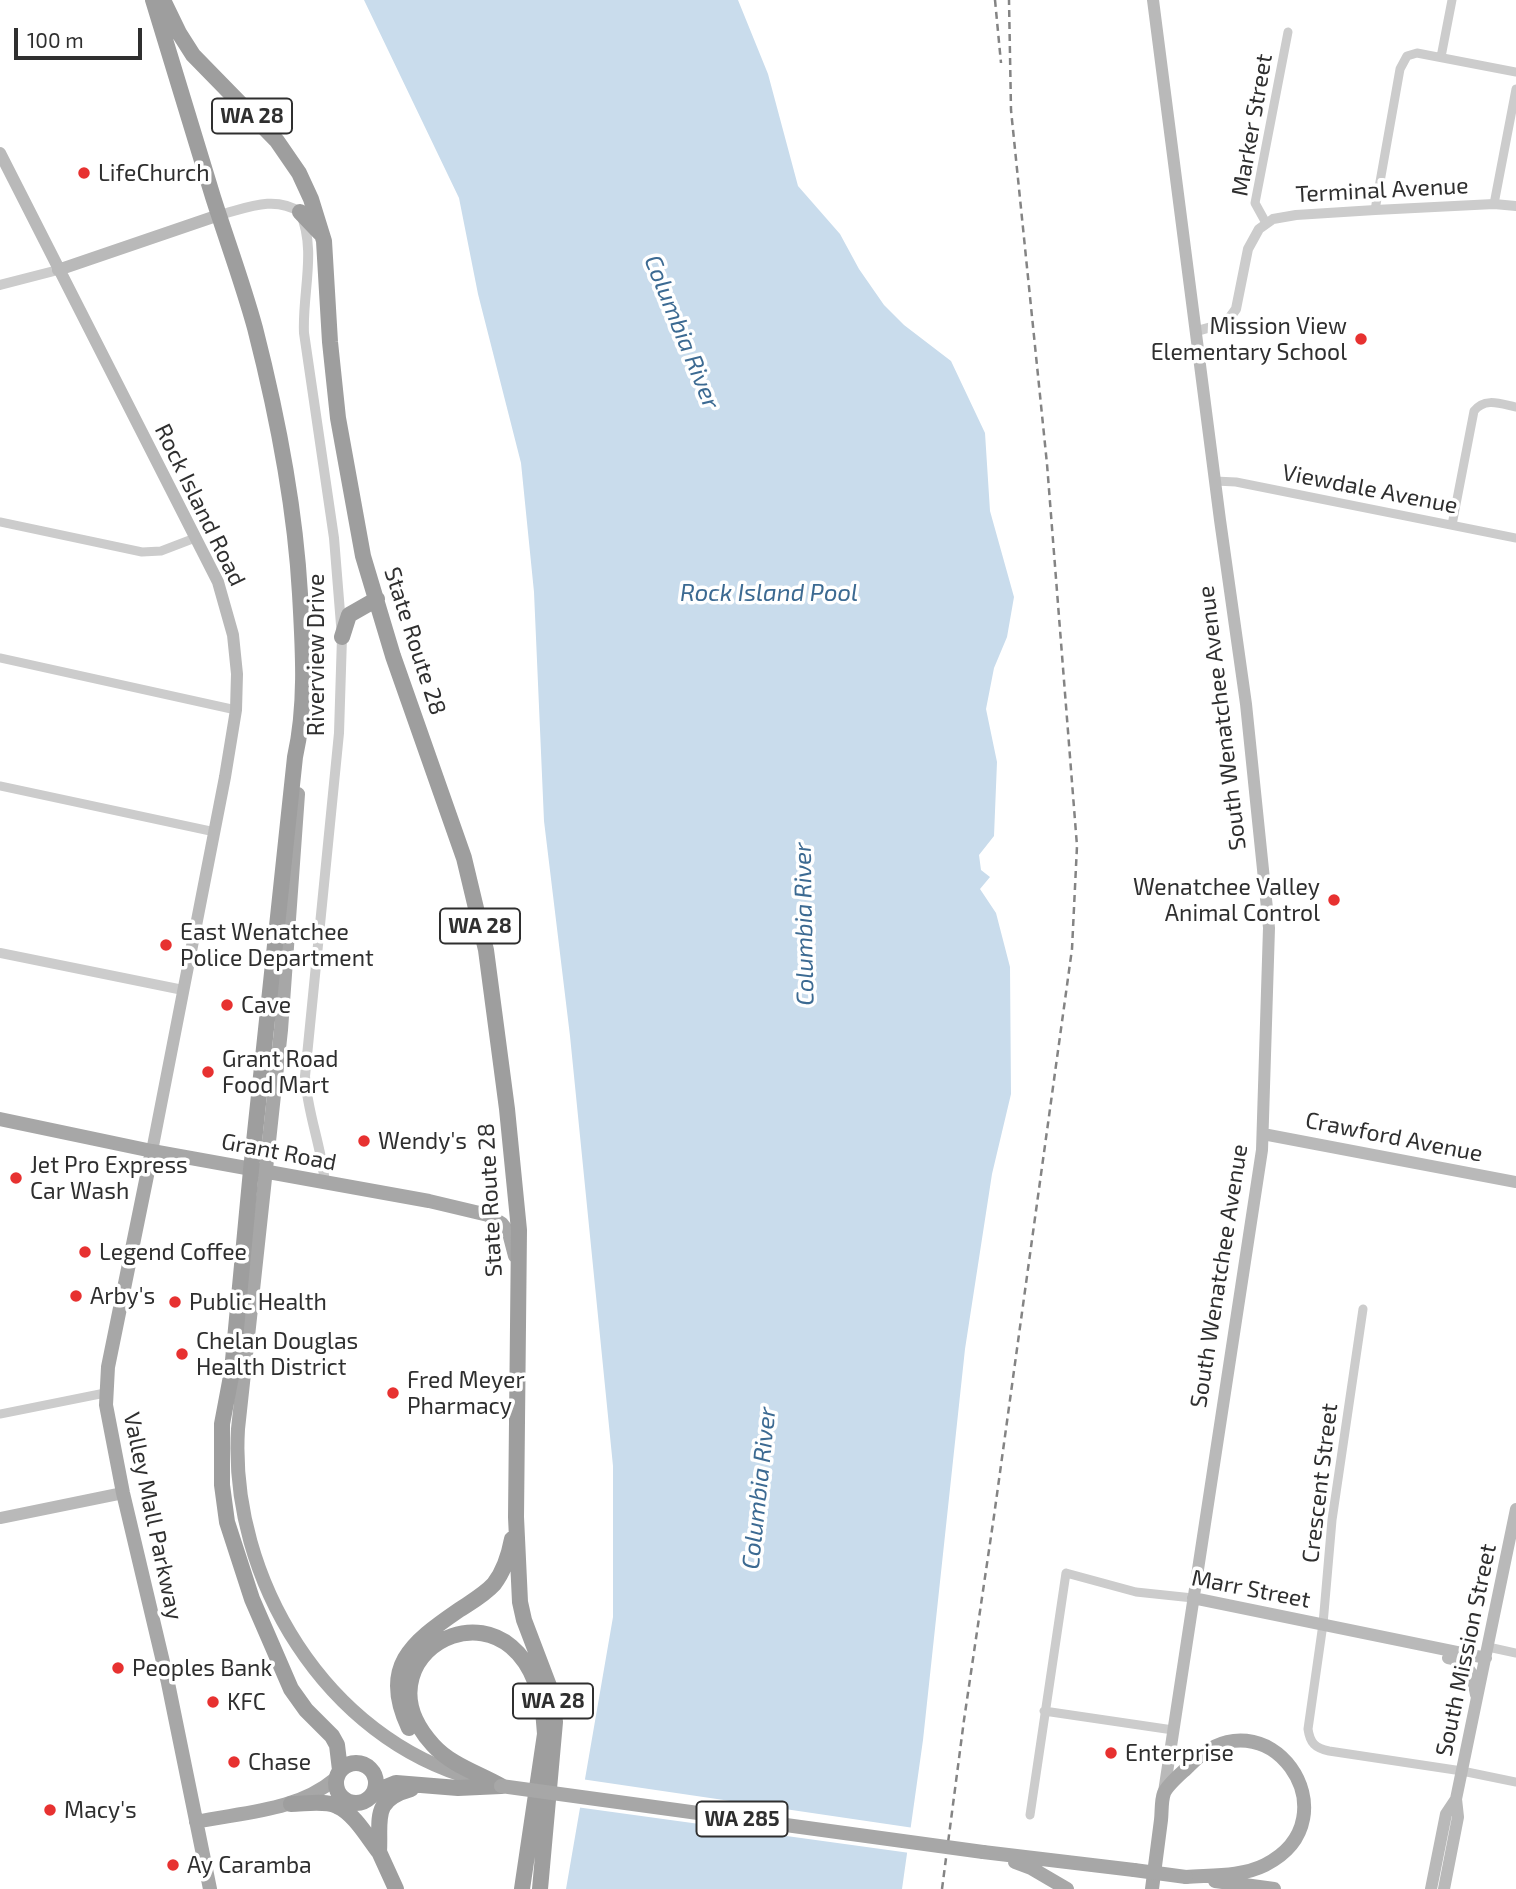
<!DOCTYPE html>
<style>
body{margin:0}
#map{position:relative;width:1516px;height:1889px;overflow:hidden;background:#fff;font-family:"Exo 2",sans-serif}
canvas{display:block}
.scale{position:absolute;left:14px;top:28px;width:128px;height:32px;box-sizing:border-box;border:4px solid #2f2f2f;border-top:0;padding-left:9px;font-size:21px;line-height:24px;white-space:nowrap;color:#2f2f2f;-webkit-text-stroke:5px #fff;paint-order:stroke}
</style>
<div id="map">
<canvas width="1516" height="1889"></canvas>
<div class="scale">100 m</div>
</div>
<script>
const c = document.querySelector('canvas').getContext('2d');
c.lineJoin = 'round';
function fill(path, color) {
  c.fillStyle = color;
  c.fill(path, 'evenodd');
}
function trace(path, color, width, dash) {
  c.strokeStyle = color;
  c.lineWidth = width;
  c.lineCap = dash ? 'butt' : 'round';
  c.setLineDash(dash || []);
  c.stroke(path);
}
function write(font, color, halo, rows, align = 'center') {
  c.font = font + ' "Exo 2",sans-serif';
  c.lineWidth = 7;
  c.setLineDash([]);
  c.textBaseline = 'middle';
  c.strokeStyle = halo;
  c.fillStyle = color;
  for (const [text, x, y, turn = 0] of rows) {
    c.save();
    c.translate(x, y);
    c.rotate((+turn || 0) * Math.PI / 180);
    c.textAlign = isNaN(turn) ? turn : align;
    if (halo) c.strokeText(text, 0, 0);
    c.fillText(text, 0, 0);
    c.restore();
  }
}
const water = new Path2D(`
 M364 0H738L768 74 798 186 840 234 859 269 884 305 904 325 951 361 985 433 990 511 1014 597 1007 637 994 668 986 709 997 762 994 836 979 855 981 870 990 877 980 889 996 913 1010 967 1011 1094 992 1174 965 1349 923 1740 902 1889H566L613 1617V1466L570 1036 544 821 534 592 521 463 478 294 459 198Z`);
const pier = new Path2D(`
 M581 1779 914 1828 910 1853 576 1807Z`);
const minor = new Path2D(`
 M1441 57 1452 0
 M1494 204 1516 89
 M1375 210 1400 69 1407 56 1417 53 1516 72
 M1266 223 1255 203 1288 32
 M1215 481 1236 482 1516 538
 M0 522 142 552 161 551 195 538
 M1452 525 1474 411C1485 397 1501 404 1516 407
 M0 658 236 710
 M0 786 215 832
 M1363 1309 1332 1520 1323 1624 1308 1729C1310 1743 1315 1748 1329 1751L1462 1771 1516 1782
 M0 1414 105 1393
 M1488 1647 1516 1653
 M1044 1711 1173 1730
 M1030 1815 1066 1573 1136 1592 1193 1598`);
const tertiary = new Path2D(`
 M219 215C247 208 274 195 300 212 317 250 302 293 304 333L334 538 342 637 339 733 305 1076C307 1113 322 1147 325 1184
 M0 285 58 270
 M1197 331 1215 326 1228 320 1236 309 1248 249 1259 229 1273 219 1296 215 1375 210 1494 204 1516 206
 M0 953 183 990`);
const secondary = new Path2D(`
 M1153 0 1220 520 1246 704 1269 928 1262 1150 1164 1792
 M0 153 218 582 233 635 237 674 236 710 225 777 152 1151
 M58 270 219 215
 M1263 1134 1516 1182
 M0 1518 123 1493
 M1193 1598 1486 1658
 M1448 1658 1463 1661 1472 1674 1476 1695
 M1431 1889 1446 1814 1456 1799
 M1444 1889 1458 1817 1456 1799 1516 1509`);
const primary = new Path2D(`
 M298 794 281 1030 238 1429C229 1579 327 1739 475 1779
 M0 1119 152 1151 429 1201 488 1215 502 1224 509 1233 515 1256
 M152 1151 108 1367 106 1405 123 1493 168 1683 210 1889
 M196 1822C244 1812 297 1811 335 1779
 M983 1852 1134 1870
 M1015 1862 1031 1868 1067 1889
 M1215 1881 1274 1889
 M1152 1889C1155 1866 1158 1843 1161 1820 1162 1812 1161 1801 1164 1793 1168 1784 1182 1773 1189 1766 1266 1685 1358 1818 1265 1865 1241 1877 1211 1875 1186 1877`);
const trunk = new Path2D(`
 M153 0C173 66 193 132 213 197 227 241 243 284 255 328 277 414 295 505 300 594 303 647 307 704 295 757L251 1170 232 1371 222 1424V1485L227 1522 252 1599 291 1689 306 1710 332 1736 337 1745 340 1770
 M163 0 179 33 193 55 277 141 299 173 311 199 324 241 330 342 338 418 363 556 393 656 464 858 486 950 507 1109 519 1230 516 1517 520 1602 524 1620 551 1691 555 1722 540 1889
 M300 212 320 233
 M342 637 349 615 377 599
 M409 1728C380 1667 411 1643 459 1610 471 1602 484 1595 494 1584 504 1571 509 1555 512 1539
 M336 1783a20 20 0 1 1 40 0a20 20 0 1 1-40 0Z
 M501 1786C478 1773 451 1765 433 1745 344 1648 536 1555 545 1734L522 1889
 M374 1792 396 1783 458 1788 501 1786
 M291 1804C305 1804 324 1800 337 1806 354 1813 368 1838 379 1852
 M375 1843 396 1889
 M379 1852C381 1820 371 1800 411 1789`);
const rail = new Path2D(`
 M995 0 1001 63
 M942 1889 964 1720 994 1516 1072 949 1077 846 1047 464 1011 110 1009 0`);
const primaryBridge = new Path2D(`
 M501 1786 983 1852
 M1134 1870 1186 1877`);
const markers = [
 [84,173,7,"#e73130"],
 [1361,339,7,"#e73130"],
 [1334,900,7,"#e73130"],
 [166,945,7,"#e73130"],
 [227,1005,7,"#e73130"],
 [208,1072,7,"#e73130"],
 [364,1141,7,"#e73130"],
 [16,1178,7,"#e73130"],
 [85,1252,7,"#e73130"],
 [76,1296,7,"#e73130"],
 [175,1302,7,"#e73130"],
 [182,1354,7,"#e73130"],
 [393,1393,7,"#e73130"],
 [118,1668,7,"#e73130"],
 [213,1702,7,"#e73130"],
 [1111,1753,7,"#e73130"],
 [234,1762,7,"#e73130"],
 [50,1810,7,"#e73130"],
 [173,1865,7,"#e73130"]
];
const shields = [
 [252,116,80],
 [480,926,80],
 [553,1701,80],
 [742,1819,91]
];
const shieldNames = [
 ["WA 28",252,116],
 ["WA 28",480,926],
 ["WA 28",553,1701],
 ["WA 285",742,1819]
];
const streetNames = [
 ["Marker Street",1252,125,-80],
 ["Terminal Avenue",1382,190,-3],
 ["Viewdale Avenue",1370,489,11],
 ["Rock Island Road",200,505,64],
 ["State Route 28",415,641,72],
 ["Riverview Drive",316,655,-90],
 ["South Wenatchee Avenue",1222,718,-97],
 ["Crawford Avenue",1394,1137,11],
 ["Grant Road",279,1152,11],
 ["State Route 28",490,1200,-93],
 ["South Wenatchee Avenue",1219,1276,-81],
 ["Crescent Street",1320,1483,-83],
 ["Valley Mall Parkway",153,1516,78],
 ["Marr Street",1251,1589,11],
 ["South Mission Street",1466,1650,-78]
];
const poiNames = [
 ["LifeChurch",98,173],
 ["Mission View",1347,326,"right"],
 ["Elementary School",1347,352,"right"],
 ["Wenatchee Valley",1320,887,"right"],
 ["Animal Control",1320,913,"right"],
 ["East Wenatchee",180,932],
 ["Police Department",180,958],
 ["Cave",241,1005],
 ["Grant Road",222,1059],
 ["Food Mart",222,1085],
 ["Wendy's",378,1141],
 ["Jet Pro Express",30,1165],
 ["Car Wash",30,1191],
 ["Legend Coffee",99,1252],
 ["Arby's",90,1296],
 ["Public Health",189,1302],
 ["Chelan Douglas",196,1341],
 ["Health District",196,1367],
 ["Fred Meyer",407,1380],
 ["Pharmacy",407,1406],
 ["Peoples Bank",132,1668],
 ["KFC",227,1702],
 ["Enterprise",1125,1753],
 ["Chase",248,1762],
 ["Macy's",64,1810],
 ["Ay Caramba",187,1865]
];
const waterNames = [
 ["Columbia River",682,332,68],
 ["Rock Island Pool",769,593],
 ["Columbia River",804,924,-91],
 ["Columbia River",759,1488,-84]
];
fill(water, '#c9dcec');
fill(pier, '#fff');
trace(minor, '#ccc', 9);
trace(tertiary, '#ccc', 10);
trace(secondary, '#b9b9b9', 12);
trace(primary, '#a7a7a7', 14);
trace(trunk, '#9e9e9e', 16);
trace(rail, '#848484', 2.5, [7, 5]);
trace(primaryBridge, '#a7a7a7', 14);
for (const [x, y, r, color] of markers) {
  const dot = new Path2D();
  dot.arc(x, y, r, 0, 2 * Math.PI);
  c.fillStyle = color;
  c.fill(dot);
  trace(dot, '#fff', 2.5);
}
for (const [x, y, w] of shields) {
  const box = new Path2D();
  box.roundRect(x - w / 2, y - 17.5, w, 35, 5);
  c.fillStyle = '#fff';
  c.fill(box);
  trace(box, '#2f2f2f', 2);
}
write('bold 21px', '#2f2f2f', null, shieldNames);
write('23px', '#2f2f2f', '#fff', streetNames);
write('23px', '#2f2f2f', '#fff', poiNames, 'left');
write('italic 24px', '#3c6a92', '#fff', waterNames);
</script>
